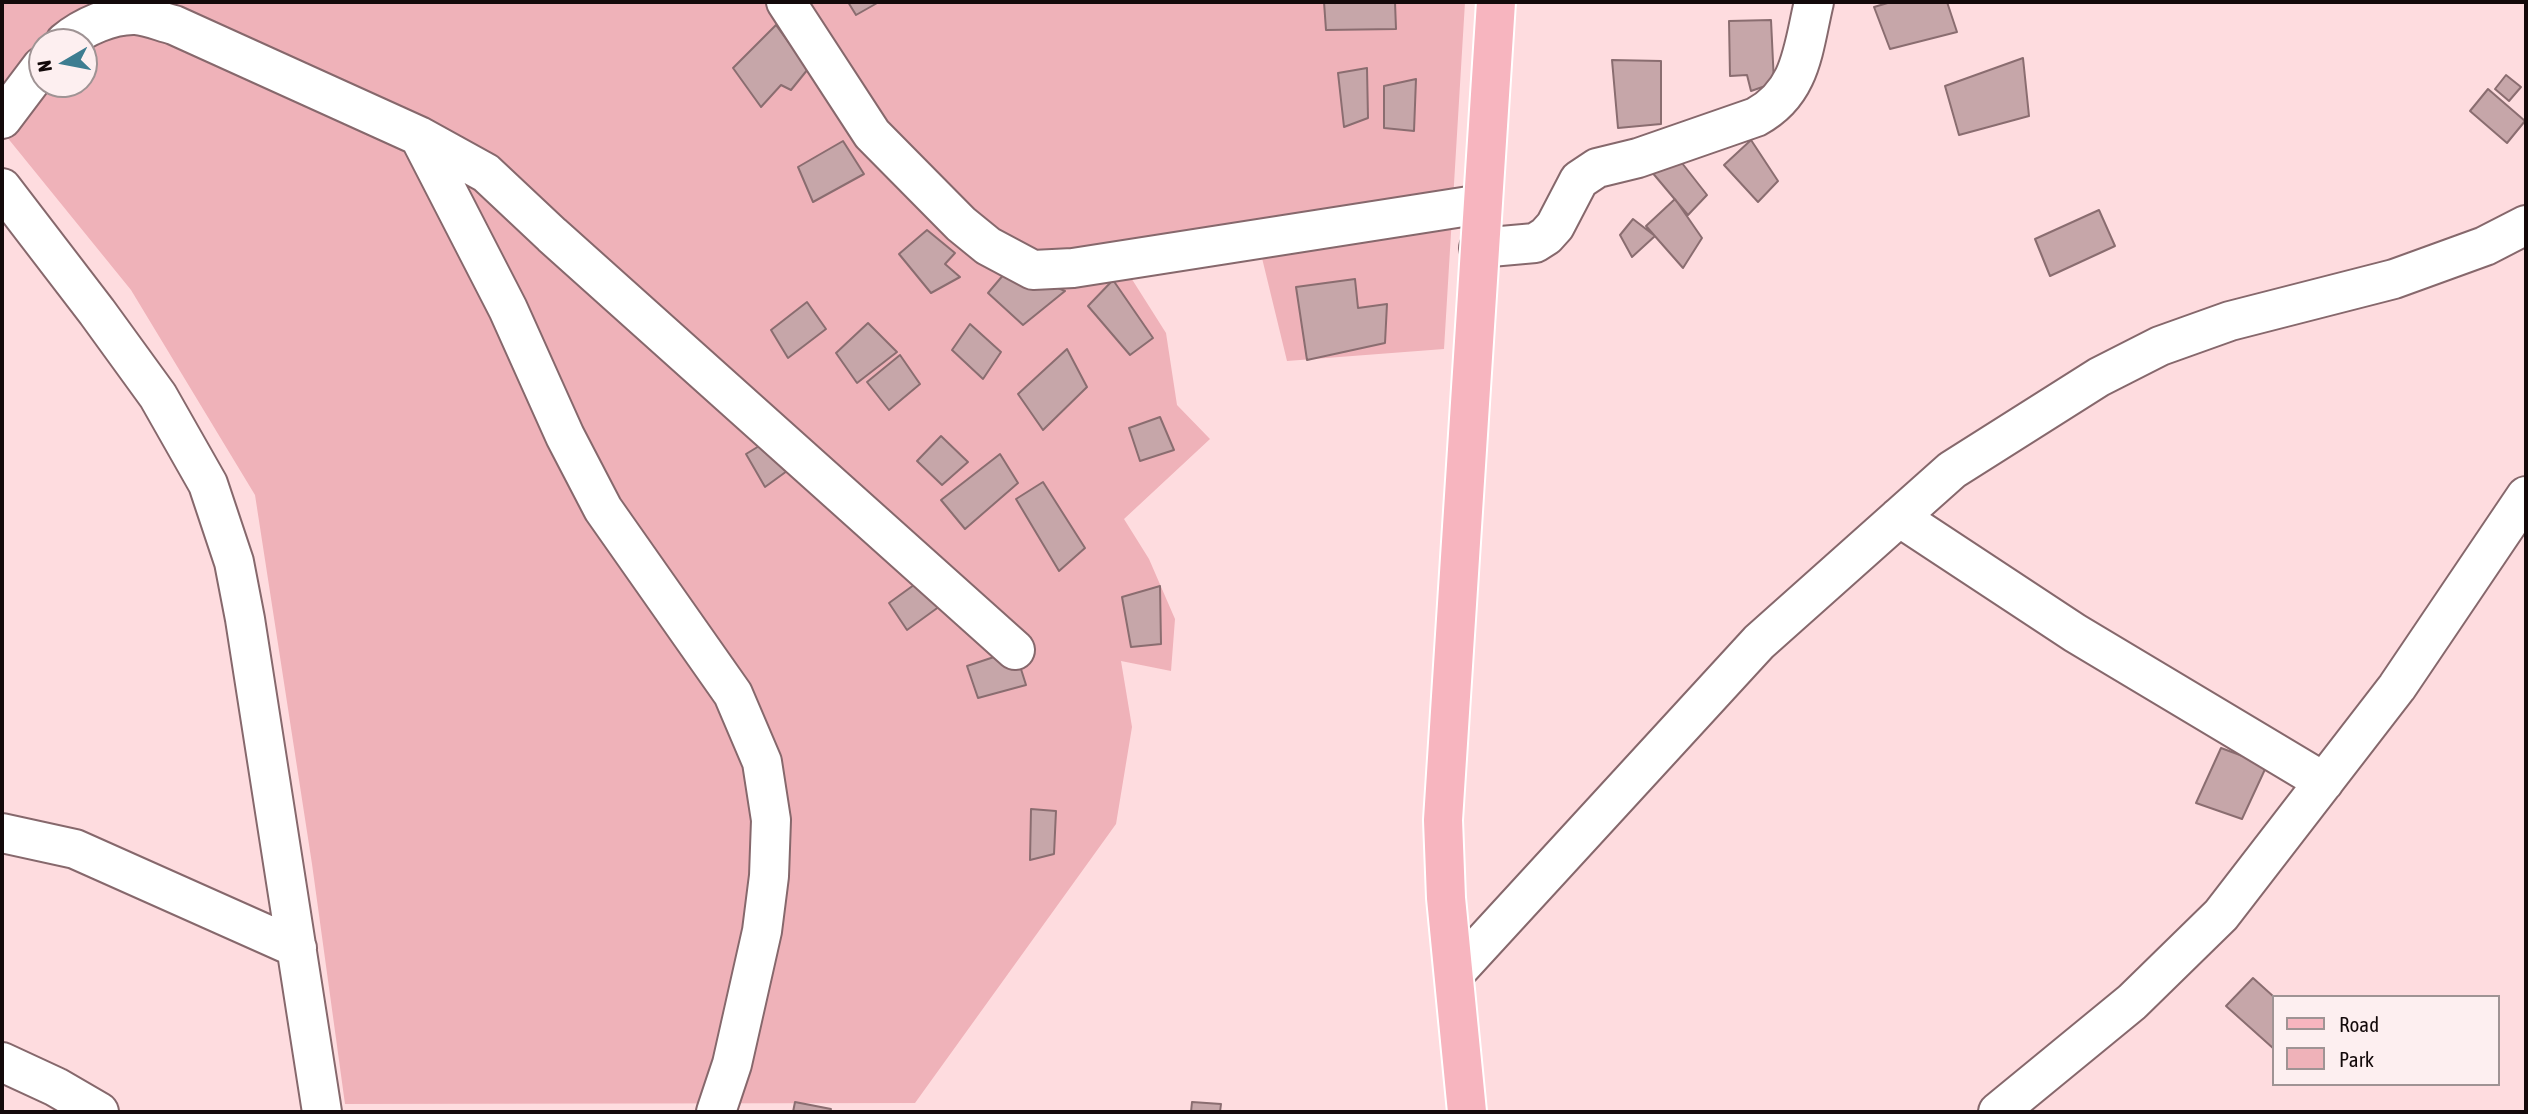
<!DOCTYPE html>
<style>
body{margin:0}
#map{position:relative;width:2528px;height:1114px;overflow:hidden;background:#fedcdf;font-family:"Asap Condensed",sans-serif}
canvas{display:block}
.frame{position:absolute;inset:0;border:4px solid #13090a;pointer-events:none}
.legend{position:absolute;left:2272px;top:995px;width:228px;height:91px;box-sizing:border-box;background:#fdeff0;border:2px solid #9f9394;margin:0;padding:9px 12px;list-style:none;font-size:21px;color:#13090a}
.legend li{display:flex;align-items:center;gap:14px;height:35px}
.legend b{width:35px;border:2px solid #9f9394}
.north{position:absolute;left:28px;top:28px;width:70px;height:70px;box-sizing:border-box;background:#fdeff0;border:2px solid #9f9394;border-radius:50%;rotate:260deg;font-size:19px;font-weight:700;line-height:28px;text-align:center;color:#13090a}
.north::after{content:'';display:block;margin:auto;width:24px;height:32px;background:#3d7d91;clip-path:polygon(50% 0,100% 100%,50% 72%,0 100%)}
</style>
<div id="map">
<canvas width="2528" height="1114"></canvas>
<div class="frame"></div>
<ul class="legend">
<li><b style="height:9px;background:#f7b5bf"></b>Road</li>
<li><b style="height:19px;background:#efb2b9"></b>Park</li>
</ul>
<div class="north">N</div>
</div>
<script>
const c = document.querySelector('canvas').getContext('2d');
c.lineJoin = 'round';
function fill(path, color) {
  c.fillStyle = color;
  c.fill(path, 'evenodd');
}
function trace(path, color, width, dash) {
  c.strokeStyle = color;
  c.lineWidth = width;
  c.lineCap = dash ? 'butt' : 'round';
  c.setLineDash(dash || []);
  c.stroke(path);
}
const green = new Path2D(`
 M2 2H1465L1444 349 1287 361 1262 258 1128 273 1166 333 1177 405 1210 439 1124 519 1149 559 1175 619 1171 671 1121 661 1132 727 1116 824 915 1103 345 1104 312 864 255 495 131 290 2 131ZM42 42H84V84H42Z`);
const building = new Path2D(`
 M848 2H879L856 15Z
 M1324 2H1395L1396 29 1326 30Z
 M1891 2H1947L1957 32 1890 49 1874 7Z
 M1771 20 1774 83 1751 91 1747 75 1730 76 1729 21Z
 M776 25 808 69 791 90 781 85 761 107 733 68Z
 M2023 58 2029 116 1959 135 1945 86Z
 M1612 60 1661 61V124L1618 128Z
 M1367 68 1368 118 1344 127 1338 73Z
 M2506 75 2521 87 2509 101 2495 89Z
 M1416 79 1414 131 1384 128V86Z
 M2488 89 2525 121 2507 143 2470 111Z
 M1751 140 1778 181 1758 202 1724 165Z
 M843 141 864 174 813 202 798 167Z
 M1678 158 1707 195 1688 215 1651 171Z
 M1675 199 1702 238 1683 268 1646 226Z
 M2099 210 2115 246 2050 276 2035 239Z
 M1633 219 1655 236 1632 257 1620 235Z
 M927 230 955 253 945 264 960 277 931 293 899 254Z
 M1010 267 1065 291 1023 325 988 293Z
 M1355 279 1358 308 1387 304 1385 343 1307 360 1296 287Z
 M1113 280 1153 338 1130 355 1088 306Z
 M807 302 826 329 788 358 771 330Z
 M868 323 897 352 857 383 836 353Z
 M970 324 1001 352 983 379 952 350Z
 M1067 349 1087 387 1043 430 1018 394Z
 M900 355 920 384 889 410 867 382Z
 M1160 417 1174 450 1140 461 1129 428Z
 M941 436 968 462 942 485 917 461Z
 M769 440 787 471 765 487 746 454Z
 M1000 454 1018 483 965 529 941 500Z
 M1043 482 1085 548 1059 571 1016 499Z
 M918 582 940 606 907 630 889 603Z
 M1160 586 1161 644 1131 647 1122 597Z
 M1015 650 1026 685 978 698 967 666Z
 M2221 748 2267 765 2242 819 2196 803Z
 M1031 809 1056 811 1054 854 1030 860Z
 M2253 978 2274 997V1049L2226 1006Z
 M795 1102 831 1109 830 1112H793Z
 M1192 1102 1221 1104 1220 1112H1191Z`);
const street = new Path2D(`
 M786 2 872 134 961 224 988 246 1033 270 1073 268 1482 204
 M65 42C83 27 112 14 136 15 148 16 162 22 174 25L419 136 486 173 552 235 1015 650
 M2 119 42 66
 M419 136 508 309 565 436 603 509 733 694 762 762 771 820 769 876 762 931 732 1064 716 1112
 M2 188 97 312 158 396 208 484 234 562 245 619 322 1112
 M1479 248 1535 243 1546 236 1555 226 1579 180 1597 168 1638 158 1756 117C1802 92 1803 48 1814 2
 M1899 517 2075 633 2324 782
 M2 833 75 849 297 948
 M1454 974 1759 642 1952 470 2099 377 2160 346 2230 321 2394 279 2485 246 2526 225
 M2 1062 56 1087 99 1112
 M1998 1112 2132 1002 2221 915 2397 687 2526 496`);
const primary = new Path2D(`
 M1467 1112 1446 898 1443 820 1496 2`);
fill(green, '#efb2b9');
fill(building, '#c6a6a9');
trace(building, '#8a6d70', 2);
trace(street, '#86686c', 42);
trace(primary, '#fff', 42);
trace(street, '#fff', 38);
trace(primary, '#f7b5bf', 38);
</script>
